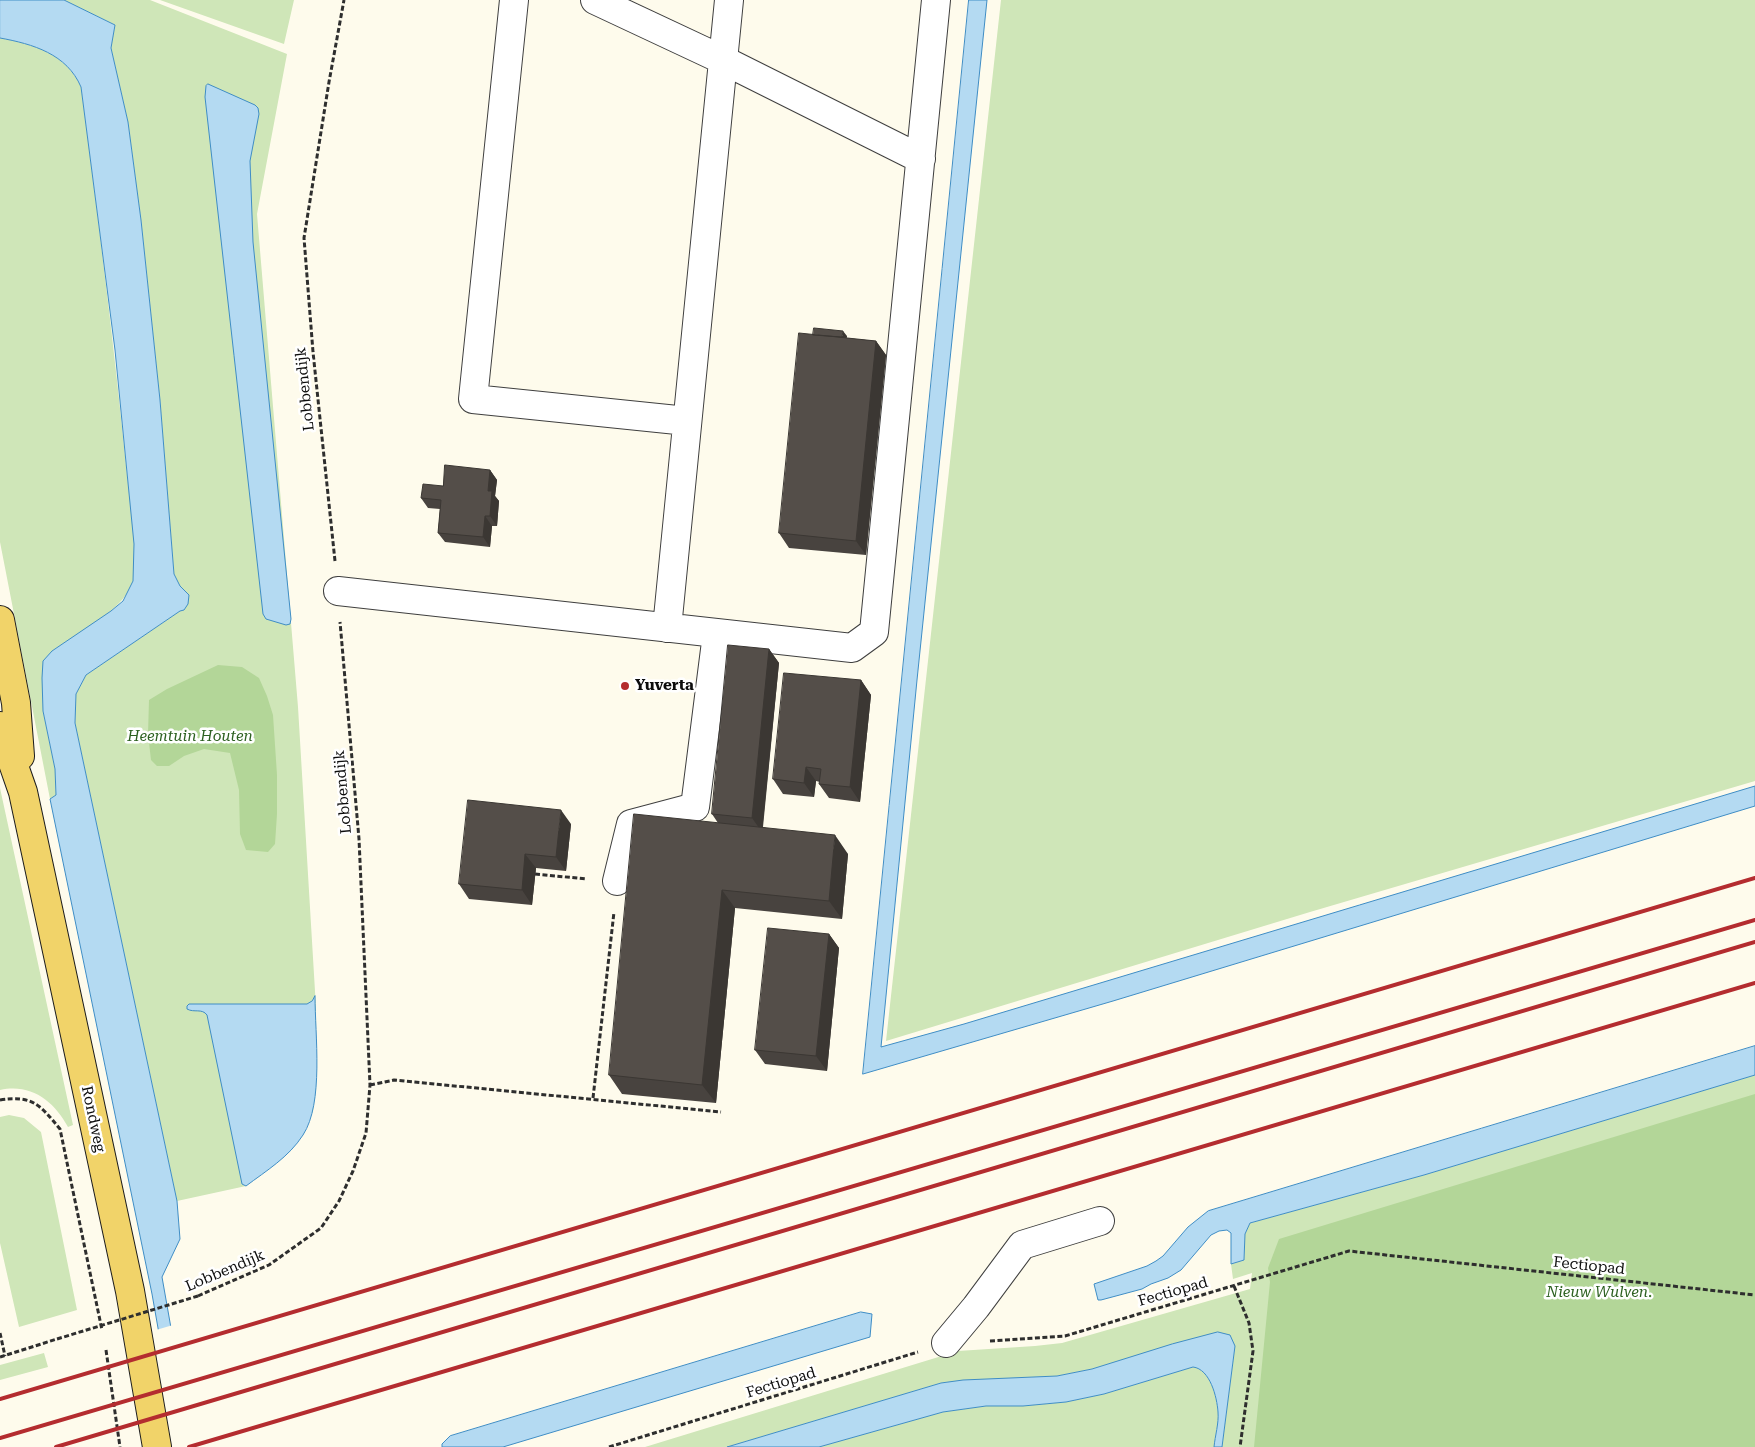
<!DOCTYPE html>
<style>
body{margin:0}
canvas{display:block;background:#fefbec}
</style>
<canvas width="1755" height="1447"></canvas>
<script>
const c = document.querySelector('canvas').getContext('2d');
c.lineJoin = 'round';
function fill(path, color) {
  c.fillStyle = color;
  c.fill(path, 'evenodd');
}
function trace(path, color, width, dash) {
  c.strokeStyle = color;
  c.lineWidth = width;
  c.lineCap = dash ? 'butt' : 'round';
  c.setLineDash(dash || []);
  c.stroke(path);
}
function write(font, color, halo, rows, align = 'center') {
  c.font = font + ' "Roboto Serif",serif';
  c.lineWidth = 5;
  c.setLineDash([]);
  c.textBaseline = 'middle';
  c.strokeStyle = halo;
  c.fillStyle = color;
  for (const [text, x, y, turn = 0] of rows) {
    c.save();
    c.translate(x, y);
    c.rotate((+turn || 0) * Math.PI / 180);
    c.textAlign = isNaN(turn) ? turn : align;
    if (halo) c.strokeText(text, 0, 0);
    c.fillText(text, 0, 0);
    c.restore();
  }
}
const green = new Path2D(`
 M64 0H150L287 54 257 214 298 707 316 1008V1088L313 1111 303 1135 286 1155 242 1184 246 1186 177 1201 75 723 76 694 86 675 180 611 184 610 189 595 180 586 174 574 160 400 141 220 128 122 111 48 115 25Z
 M160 0H294L284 44Z
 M1001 0H1755V781L1310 912 886 1041Z
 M0 38C33 44 67 54 81 87 98 216 114 345 127 475 130 499 140 564 132 584 121 612 76 635 52 651L43 711 55 769 56 795 50 799 0 542Z
 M0 788 73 1125 68 1127C54 1101 31 1083 0 1090Z
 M1755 1075V1447H1222L1235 1346 1132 1357 1092 1369 1057 1376 941 1383 727 1447H645L958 1351 1035 1346 1062 1343 1250 1289 1252 1273 1233 1279 1231 1264 1244 1260 1245 1234 1250 1223 1424 1175Z
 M9 1115 24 1118 41 1132 77 1310 19 1327 0 1243V1117Z
 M44 1353 48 1367 0 1380V1365Z
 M1193 1367C1210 1369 1217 1397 1218 1412 1219 1423 1215 1436 1214 1447H819L943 1412 986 1406H1023L1066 1402 1104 1394Z`);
const forest = new Path2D(`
 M218 665 242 667 259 678 267 696 273 715 277 775V814L275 844 268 852 246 850 240 834 239 790 230 753 204 749 184 756 169 766H157L151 760 148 734 149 700 167 689Z
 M1755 1094V1447H1254L1270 1282 1268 1268 1279 1239Z`);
const water = new Path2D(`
 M0 0H64L115 25 111 48 128 122 141 220 160 400 174 574 180 586 189 595 188 604 184 610 180 611 86 675 76 694 75 723 177 1201 180 1239 162 1277 192 1447H179L152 1294 50 799 56 795 55 769 43 711 42 678 43 661 52 651 111 611 123 601 133 581 134 544 115 350 81 87C67 54 33 44 0 38Z
 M969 0H987L917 680 881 1047 964 1024 1755 786V806L1113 1001 863 1074Z
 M208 84 255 105 258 108 259 114 250 161 253 242 291 619 290 624 286 625 266 619 263 614 205 97 206 86Z
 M315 996C315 1035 324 1103 303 1135 289 1157 266 1171 246 1186L242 1184 207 1015C202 1008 194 1013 187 1009V1006L189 1004H307L312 1001Z
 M1755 1046V1075L1424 1175 1250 1223 1245 1234 1244 1260 1231 1264V1233L1227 1230 1219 1231 1211 1235 1181 1270 1168 1278 1151 1284 1142 1289 1101 1300H1098L1094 1284 1147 1266 1156 1261 1163 1256 1188 1227 1208 1211Z
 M861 1312 872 1314 870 1337 503 1447H442V1444L450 1436Z
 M1218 1332 1230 1335 1235 1346 1222 1447H1214C1215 1436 1219 1423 1218 1412 1217 1397 1210 1369 1193 1367L1104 1394 1066 1402 1023 1406H986L943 1412 819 1447H727L941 1383 963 1380 1057 1376 1092 1369 1172 1344Z`);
const pier = new Path2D(`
 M173 1325 194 1447H176L156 1330Z`);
const path = new Path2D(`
 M335 561 313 352 304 238 329 82 344 0
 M535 874 587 879
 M370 1085 394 1080 721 1112
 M593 1098 614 912
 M0 1100C33 1095 40 1105 60 1129L102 1330
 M1234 1286 1249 1323 1253 1351 1240 1447
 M198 1296 269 1265 321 1228 339 1201 353 1171 366 1133 370 1085 359 839 340 622
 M0 1333 5 1356
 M990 1341 1065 1336 1349 1251 1755 1295
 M106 1350 120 1447
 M0 1357 57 1339
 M609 1447 918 1352`);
const minor = new Path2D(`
 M514 0 473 399 687 421
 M595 0 723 60 921 159
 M338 591 852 648 874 632 936 0
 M667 628 729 0
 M617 881 631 824 695 807 717 634
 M946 1343 976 1307 1022 1245 1100 1221`);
const major = new Path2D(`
 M0 620 16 703 20 756
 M0 726 23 792 130 1291 157 1447`);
const rail = new Path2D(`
 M0 1399 1755 878
 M0 1438 1755 920
 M56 1447 1755 942
 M189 1447 1755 983`);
const pathBridge = new Path2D(`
 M57 1339 198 1296`);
const wall = new Path2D(`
 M813 335 847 336 846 338 876 341 886 355 866 555 789 548 779 533Z
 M490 470 497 480 495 496 499 501 497 526H492L490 547 445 542 438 533 440 509 428 508 421 498 443 486Z
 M769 649 779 663 763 827 848 854 842 919 735 908 716 1103 622 1094 609 1075 718 823 712 814Z
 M861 680 871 695 860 802 829 798 819 784 820 782 816 781 814 797 783 794 773 779Z
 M571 824 566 871 536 868 532 905 469 899 459 884Z
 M829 934 839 948 827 1071 765 1064 755 1050Z`);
const shadedWall = new Path2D(`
 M843 331 847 336 845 350 842 345Z
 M876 341 886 355 866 555 856 541Z
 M490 470 497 480 495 496 499 501 497 526 490 516 488 491Z
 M485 516 492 526 490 547 483 537Z
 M769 649 779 663 762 832 752 818Z
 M861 680 871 695 860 802 850 787Z
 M806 767 816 781 814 797 804 783Z
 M561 810 571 824 566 871 556 857Z
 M835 835 848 854 842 919 829 901Z
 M525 854 536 868 532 905 522 890Z
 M722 890 735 908 716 1103 702 1085Z
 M829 934 839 948 827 1071 816 1056Z`);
const building = new Path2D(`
 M814 328 843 331 842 337 813 335Z
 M799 333 876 341 856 541 779 533Z
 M445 465 490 470 488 491H492L490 516H485L483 537 438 533 441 500 421 498 423 484 443 486Z
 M728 645 769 649 752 818 712 814Z
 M784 673 861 680 850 787 819 784 821 769 806 767 804 783 773 779Z
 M468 800 561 810 556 857 525 854 522 890 459 884Z
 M634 814 835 835 829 901 722 890 702 1085 609 1075Z
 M768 928 829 934 816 1056 755 1050Z`);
const markers = [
 [625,686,5,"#b42c2f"]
];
const streetNames = [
 ["Lobbendijk",305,389,-96],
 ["Lobbendijk",343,792,-95],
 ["Rondweg",93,1119,78],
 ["Fectiopad",1589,1266,6],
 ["Lobbendijk",225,1271,-23],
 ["Fectiopad",1173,1292,-16],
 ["Fectiopad",781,1383,-17]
];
const poiNames = [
 ["Yuverta",635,686]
];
const parkNames = [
 ["Heemtuin Houten",190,737],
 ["Nieuw Wulven.",1599,1293]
];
fill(green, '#cfe6b8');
fill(forest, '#b3d698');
fill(water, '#b4daf2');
trace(water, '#3f8dc5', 1);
fill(pier, '#fefbec');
trace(minor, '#3f3f3f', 30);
trace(major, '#1d1d1d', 30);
trace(path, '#2e2e2e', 3, [5, 2.5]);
trace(minor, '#fff', 28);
trace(major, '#f1d369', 28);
trace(rail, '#b42c2f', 4);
trace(pathBridge, '#2e2e2e', 3, [5, 2.5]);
fill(wall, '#48433f');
fill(shadedWall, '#3b3733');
fill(building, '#544e49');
trace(building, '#3b3733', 1);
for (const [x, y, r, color] of markers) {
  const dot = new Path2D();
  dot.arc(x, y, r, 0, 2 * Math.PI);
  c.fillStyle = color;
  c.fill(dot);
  trace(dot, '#fff', 2);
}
write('15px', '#0c0c0c', '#fff', streetNames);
write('bold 15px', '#0c0c0c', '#fff', poiNames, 'left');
write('italic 15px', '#2c6020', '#fff', parkNames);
</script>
